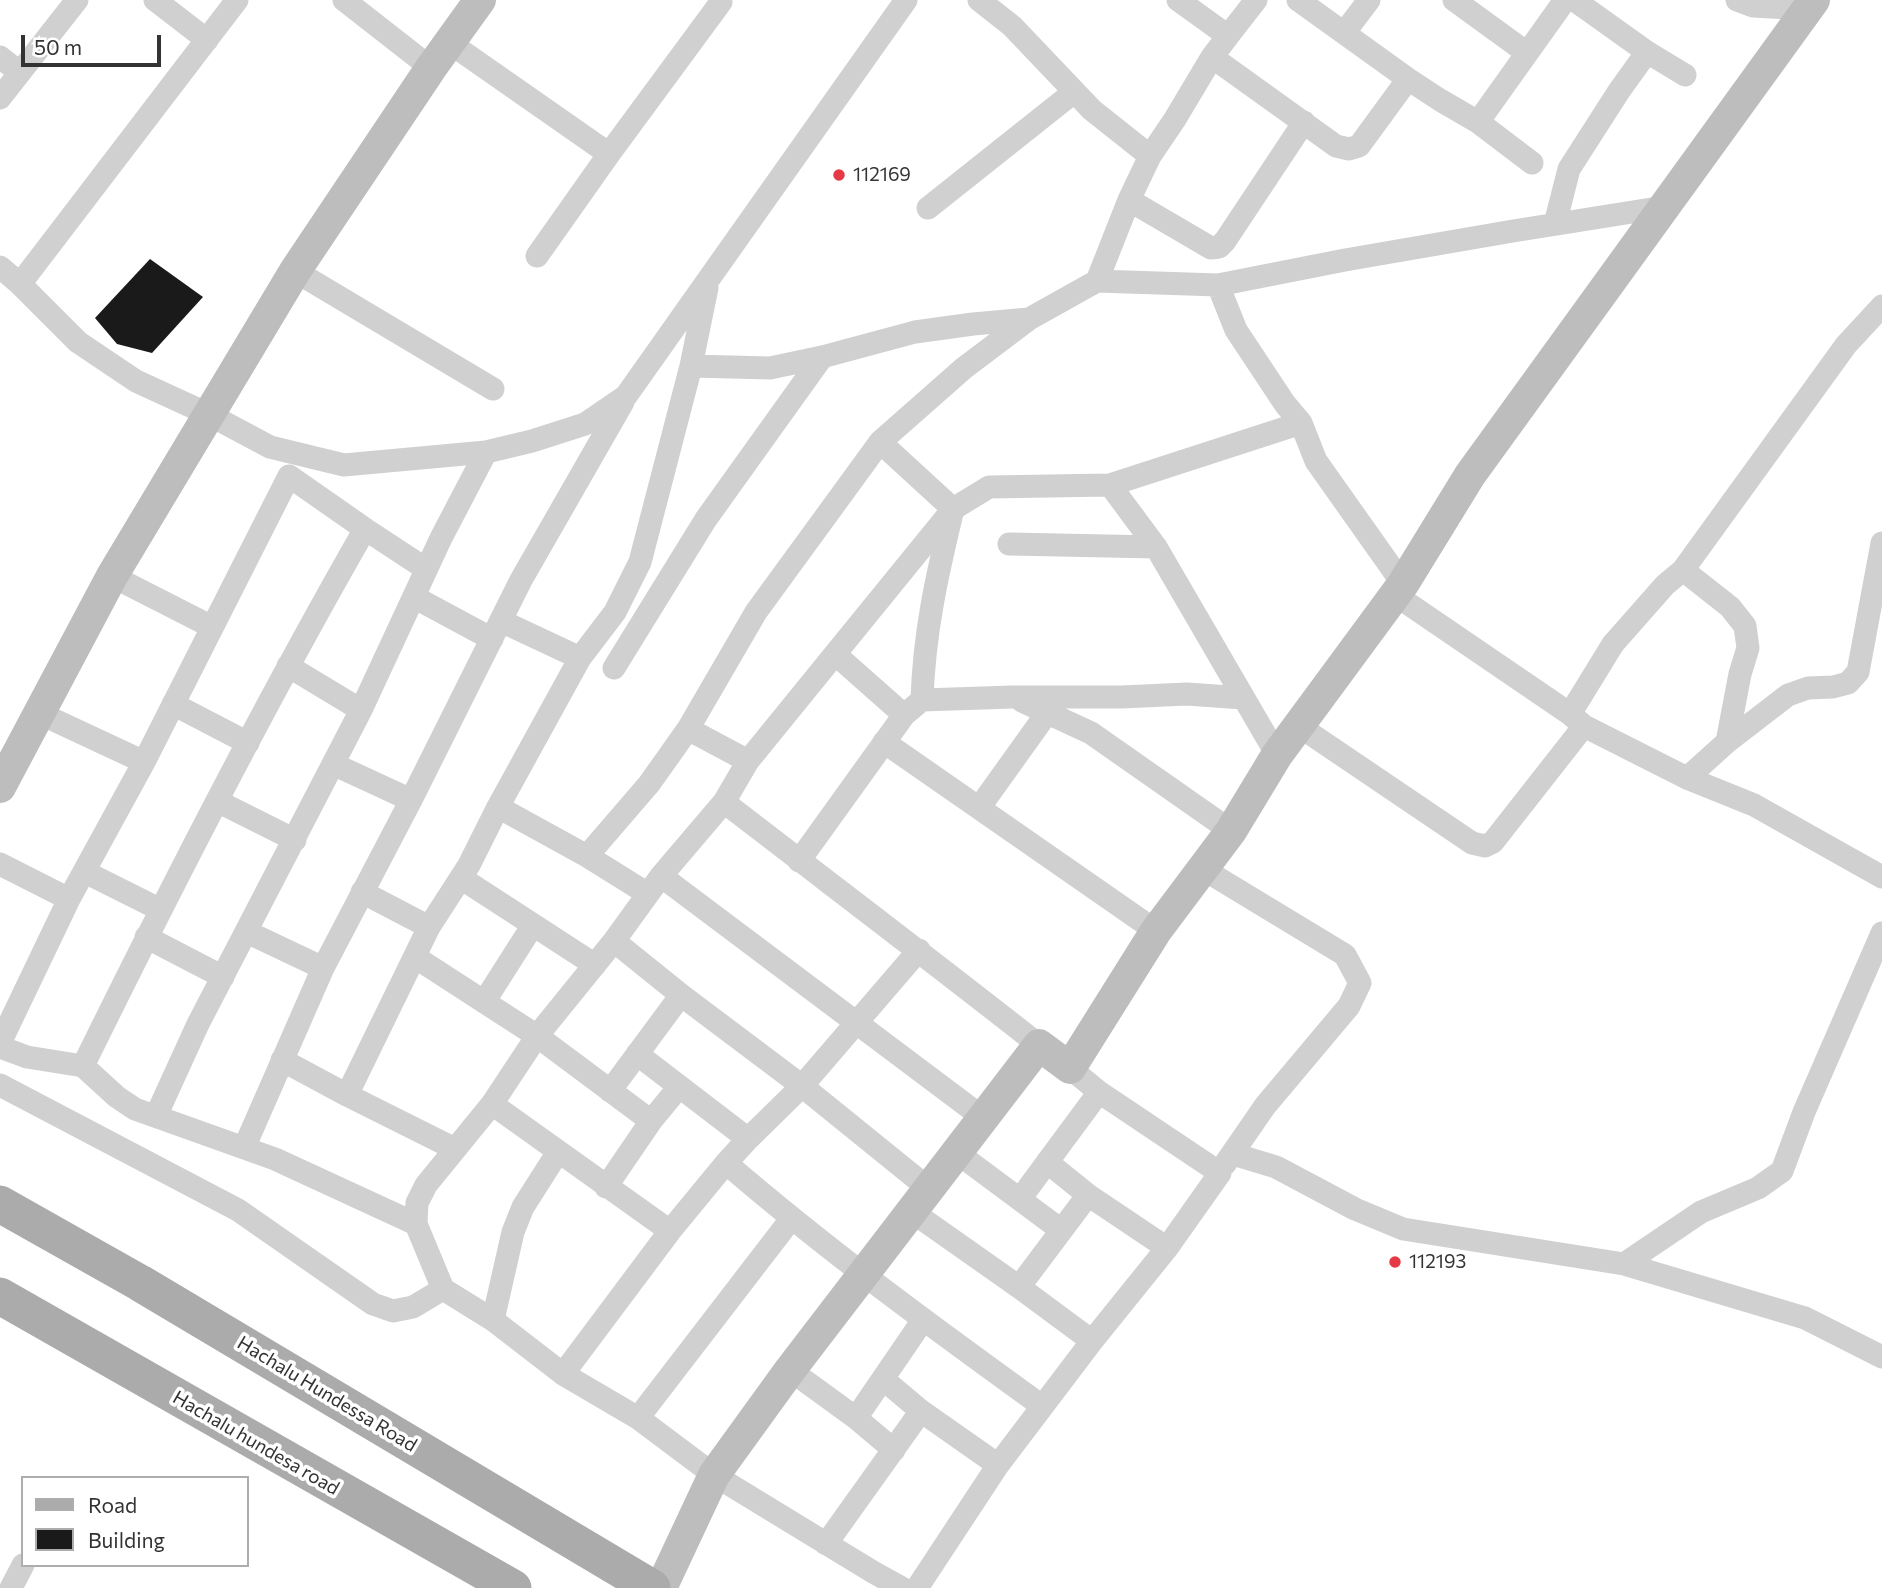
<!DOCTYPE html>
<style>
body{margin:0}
#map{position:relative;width:1882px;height:1588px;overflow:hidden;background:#fff;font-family:Commissioner,sans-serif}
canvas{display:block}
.legend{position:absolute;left:21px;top:1476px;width:228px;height:91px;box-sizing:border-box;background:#fff;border:2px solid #adadad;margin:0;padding:9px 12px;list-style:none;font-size:21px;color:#333}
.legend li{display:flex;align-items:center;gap:14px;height:35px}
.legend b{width:35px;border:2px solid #adadad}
.scale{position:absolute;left:21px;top:35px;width:140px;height:32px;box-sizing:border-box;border:4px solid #333;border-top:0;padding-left:9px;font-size:21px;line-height:24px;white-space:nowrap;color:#333;-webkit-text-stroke:5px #fff;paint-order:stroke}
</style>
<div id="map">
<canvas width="1882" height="1588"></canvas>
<ul class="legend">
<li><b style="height:9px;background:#ababab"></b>Road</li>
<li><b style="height:19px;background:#1a1a1a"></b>Building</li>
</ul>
<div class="scale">50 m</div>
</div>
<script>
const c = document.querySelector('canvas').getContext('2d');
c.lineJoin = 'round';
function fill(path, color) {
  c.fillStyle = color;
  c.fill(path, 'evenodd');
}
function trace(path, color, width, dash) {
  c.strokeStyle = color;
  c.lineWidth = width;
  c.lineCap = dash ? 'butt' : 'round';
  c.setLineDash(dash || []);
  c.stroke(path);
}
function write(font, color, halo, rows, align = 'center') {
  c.font = font + ' Commissioner,sans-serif';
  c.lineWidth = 7;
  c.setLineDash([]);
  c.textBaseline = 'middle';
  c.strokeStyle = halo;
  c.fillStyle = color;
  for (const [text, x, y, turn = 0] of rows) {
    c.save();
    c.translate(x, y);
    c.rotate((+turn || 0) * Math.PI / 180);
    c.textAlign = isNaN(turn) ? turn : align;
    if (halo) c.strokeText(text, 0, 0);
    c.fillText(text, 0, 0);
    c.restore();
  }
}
const building = new Path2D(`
 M150 259 203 297 152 353 117 344 95 318Z`);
const street = new Path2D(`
 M155 0 207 40
 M344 0 431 68
 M979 0 1012 26 1092 110 1150 156
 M1178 0 1228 36 1256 0
 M1298 0 1408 79 1440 100 1478 122 1532 163
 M1454 0 1527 53
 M1574 0 1647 52
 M1737 0 1753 6 1807 9
 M1344 33 1369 0
 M450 43 609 154
 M0 57 19 72
 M1212 57 1336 146 1349 149 1359 146 1408 79
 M0 98 77 0
 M1478 122 1565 0
 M1129 200 1211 248 1219 247 1225 241 1304 122
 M928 208 1074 92
 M1555 224 1569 169 1619 91 1647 52 1685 75
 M537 256 609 154 721 2
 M0 267 20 284 78 342 136 381 210 415 270 447 344 465 486 452 532 441 585 424 626 396 906 0
 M295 271 493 389
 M1097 281 1218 285 1345 260 1513 231 1664 207
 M20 284 237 0
 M1218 285 1236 330 1285 404 1301 423 1316 461 1403 584
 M691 366 770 368 822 357 915 332 973 324 1029 319
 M1110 485 1156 547 1277 755
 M1009 544 1156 547
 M1683 570 1846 345 1882 306
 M112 576 212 627
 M1394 594 1570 714 1584 726 1687 778 1754 805 1882 877
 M414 597 492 639
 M501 621 580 658
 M835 654 953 509 880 442
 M288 666 361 710
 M614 668 706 519 822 357
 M922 700C924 633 937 575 953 509L989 487 1110 485 1301 423
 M1022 701 1091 733 1231 831
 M173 704 248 743
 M39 713 144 762
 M1570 714 1613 644 1665 585 1683 570 1730 607 1745 626 1748 648 1740 674 1727 742
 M1299 726 1472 843 1485 846 1493 842 1584 726
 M688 729 748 761
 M884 742 1156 931
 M333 764 411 800
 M1687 778 1727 742 1788 695 1808 688 1833 687 1848 683 1858 672 1882 543
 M217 801 295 840
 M724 802 748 761 835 654 904 715
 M498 807 587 856 648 894
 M979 808 1047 713
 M587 856 649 784 688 729 756 612 880 442 964 368 1029 319 1097 281 1129 200 1150 156 1175 119 1212 57 1228 36
 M799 861 904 715 922 700 1012 697H1122L1187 694 1243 698
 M0 864 69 899
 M1203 869 1345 955 1360 983 1349 1006 1265 1106 1225 1164
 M85 872 161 910
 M661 876 982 1117
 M461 878 595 965
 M362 892 429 927
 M247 932 323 968
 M146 937 223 977
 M614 941 681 995 802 1086 928 1188
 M415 957 537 1036 651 1121
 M484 1002 533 925
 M0 1043 69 899 144 762 289 476 365 529
 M0 1047 27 1057 83 1066 117 1097 135 1109 275 1159 416 1224
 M637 1054 748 1139
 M282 1060 347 1095
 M83 1066C172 885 264 705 365 529L426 569
 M0 1085 238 1210 373 1304 393 1311 413 1307 443 1289 493 1320 563 1374 638 1418 714 1475 873 1572 902 1588
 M610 1091 681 995
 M492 1104 670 1231
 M156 1116 198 1024 361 710 441 538 486 452
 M244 1148 323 968 411 800 521 580 623 402
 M455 1149 347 1095 429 927 469 865 498 807 580 658 615 612 640 562 691 366 707 288
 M956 1152 1061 1230
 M1233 1154 1276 1167 1355 1209 1403 1229 1624 1264 1805 1318 1882 1357
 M1047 1162 1088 1195 1167 1248
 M726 1163C827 1250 934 1328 1042 1406
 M606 1187 651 1121 679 1087
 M1020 1199 1099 1092
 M911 1211 1019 1287 1092 1341
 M1624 1264 1701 1212 1758 1188 1782 1171 1804 1112 1882 933
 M1019 1287 1088 1195
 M443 1289 416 1224 417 1203 426 1185 492 1104 537 1036 614 941 661 876 724 802C829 883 935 963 1039 1045
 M493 1320 513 1232 523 1207 558 1152
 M790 1370 856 1418 894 1450
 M563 1374 670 1231 726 1163 748 1139 802 1086 919 950
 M883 1379 921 1411 998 1465
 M638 1418 791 1219
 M856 1418 923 1320
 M826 1544 921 1411
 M11 1588 23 1565
 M917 1588 998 1465 1092 1341 1167 1248 1220 1173 1099 1092 1070 1068`);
const secondary = new Path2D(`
 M0 787 112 576 295 271 431 68 480 0
 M661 1588 714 1475 790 1370 1039 1045 1070 1068 1156 931 1231 831 1277 755 1403 584 1470 475 1814 0`);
const primary = new Path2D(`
 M0 1204 140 1283 652 1588
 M0 1296 513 1588`);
const markers = [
 [839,175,7,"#e63946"],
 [1395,1262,7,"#e63946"]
];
const poiNames = [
 ["112169",853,175],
 ["112193",1409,1262]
];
const streetNames = [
 ["Hachalu Hundessa Road",327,1394,31],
 ["Hachalu hundesa road",256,1443,30]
];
fill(building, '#1a1a1a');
trace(street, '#d0d0d0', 23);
trace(secondary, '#bdbdbd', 32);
trace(primary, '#ababab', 37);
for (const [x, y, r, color] of markers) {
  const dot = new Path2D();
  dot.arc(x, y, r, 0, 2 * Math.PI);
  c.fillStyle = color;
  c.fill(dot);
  trace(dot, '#fff', 2.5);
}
write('19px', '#333', '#fff', poiNames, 'left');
write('19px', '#333', '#fff', streetNames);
</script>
